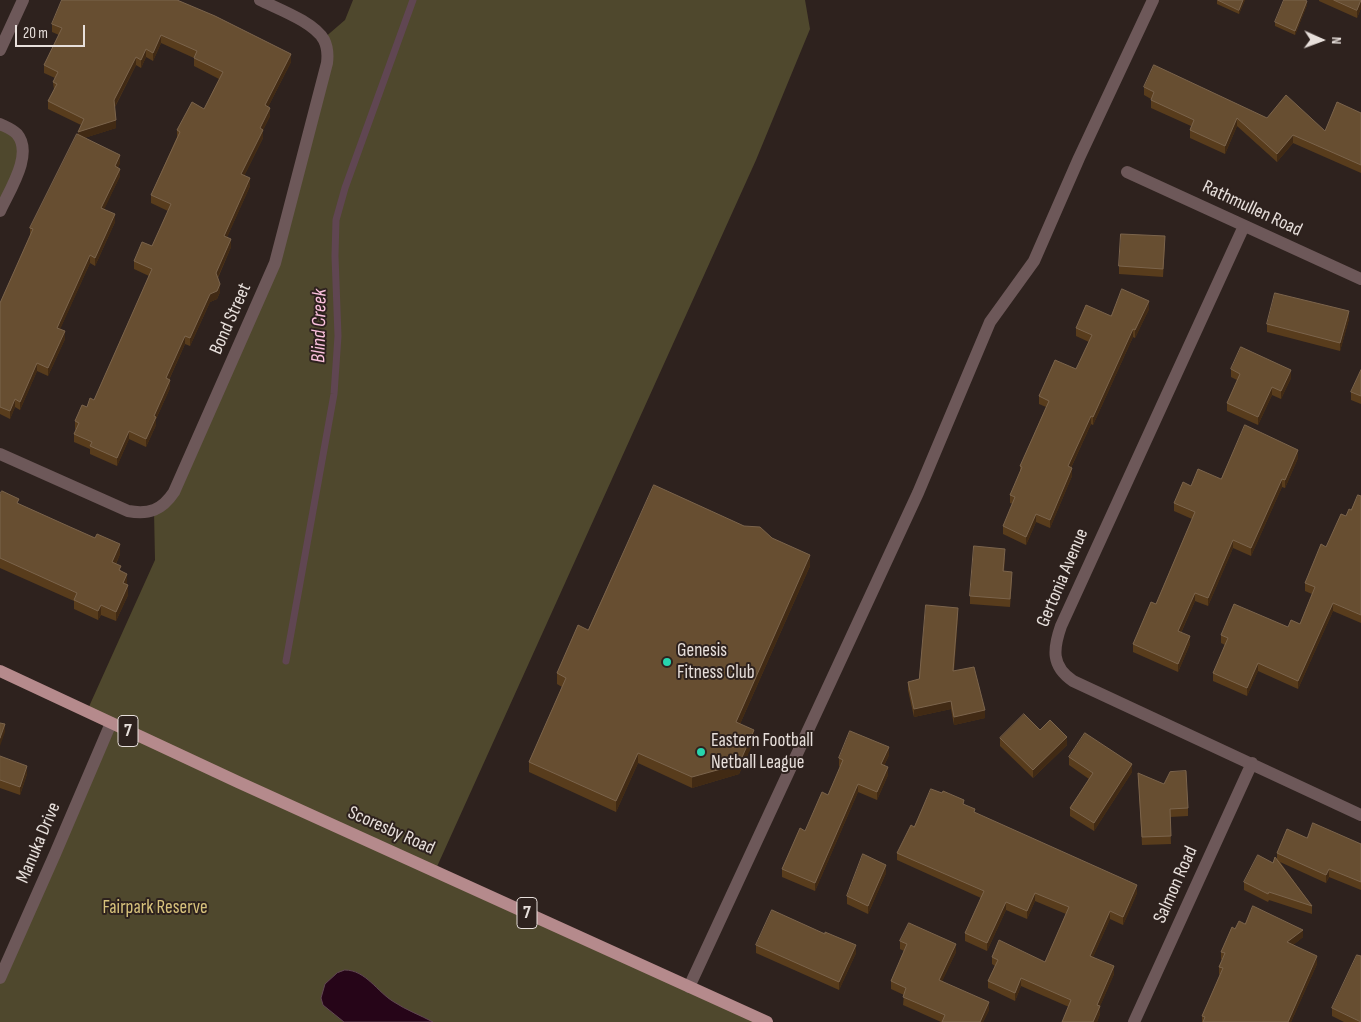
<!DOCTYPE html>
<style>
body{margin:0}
#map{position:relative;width:1361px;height:1022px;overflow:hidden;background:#2e221e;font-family:"Sofia Sans Condensed",sans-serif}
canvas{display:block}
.north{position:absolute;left:1296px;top:15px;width:50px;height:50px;-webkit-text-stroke:4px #2e221e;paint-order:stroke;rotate:92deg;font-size:14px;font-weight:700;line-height:20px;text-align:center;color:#e7dfdb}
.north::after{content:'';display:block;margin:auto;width:18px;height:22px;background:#e7dfdb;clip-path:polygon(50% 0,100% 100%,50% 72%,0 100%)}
.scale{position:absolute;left:15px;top:25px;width:70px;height:22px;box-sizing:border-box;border:2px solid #e7dfdb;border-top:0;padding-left:6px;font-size:15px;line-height:18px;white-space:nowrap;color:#e7dfdb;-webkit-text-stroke:4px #2e221e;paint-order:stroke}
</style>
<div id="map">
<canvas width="1361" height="1022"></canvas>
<div class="north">N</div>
<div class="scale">20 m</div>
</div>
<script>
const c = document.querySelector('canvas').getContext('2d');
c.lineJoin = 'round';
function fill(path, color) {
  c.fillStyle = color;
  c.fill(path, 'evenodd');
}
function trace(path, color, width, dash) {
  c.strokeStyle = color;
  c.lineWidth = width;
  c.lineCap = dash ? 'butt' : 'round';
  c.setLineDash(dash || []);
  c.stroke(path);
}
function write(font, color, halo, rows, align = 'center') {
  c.font = font + ' "Sofia Sans Condensed",sans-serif';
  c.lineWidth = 4;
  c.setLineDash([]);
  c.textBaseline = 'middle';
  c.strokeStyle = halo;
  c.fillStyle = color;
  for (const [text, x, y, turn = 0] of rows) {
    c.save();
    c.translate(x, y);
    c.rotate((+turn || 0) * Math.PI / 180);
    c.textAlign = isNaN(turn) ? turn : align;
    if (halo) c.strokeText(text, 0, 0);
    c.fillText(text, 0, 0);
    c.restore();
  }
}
const green = new Path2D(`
 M353 0H805L810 29 756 160 435 871 766 1022H0V975L111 723 87 711 155 560 154 511 162 507 268 282 323 82V39L345 20Z
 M0 124 22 146 0 211Z`);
const water = new Path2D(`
 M345 970C366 970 377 992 394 1002 406 1010 420 1015 433 1022H344L323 1005 321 998 325 984 337 973Z`);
const stream = new Path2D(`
 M286 661 334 394 338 336 335 256 336 220 345 188 413 0`);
const service = new Path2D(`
 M689 987 918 493 990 322 1034 261 1079 158 1153 0`);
const minor = new Path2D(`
 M0 50 23 0
 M0 124C6 127 12 129 17 134 34 154 9 191 0 211
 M1127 172 1361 279
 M1244 226 1061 626C1053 649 1051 666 1073 681L1361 815
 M0 454 128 511C149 515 162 510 174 492L275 263 327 63C328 55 328 48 324 40 314 22 278 9 260 0
 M0 978 55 854 111 723
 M1134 1022 1252 763`);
const primary = new Path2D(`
 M0 671 238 782 767 1022`);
const wall = new Path2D(`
 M62 0 291 62 268 107 270 116 263 130V138L244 176 250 186 227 237 231 247 218 278 220 292 217 299 210 302 190 346 185 344 169 380 170 388 156 419V425L146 447 129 439 117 466 90 454V449L74 442V434L76 430 75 429V421L94 400 149 276 134 269V261L152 246 168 211 151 203V195L177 137V130L204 109 219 79 194 66V58L161 43 153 61 146 57 141 68 136 65 115 107 116 128 84 138 120 163 118 167 120 176 104 209 115 222 95 266 90 263 60 329 65 339 48 376 37 371 20 410 15 407 10 419 0 414V303L30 236V228L78 134 81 125 48 109V101L54 90 53 82 55 78 44 73V65L59 35 52 32V24Z
 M1217 0H1245L1239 14 1217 4Z
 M1319 0H1361V8L1357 18 1319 1Z
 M1307 5 1295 35 1275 26V22Z
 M1144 87 1267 118 1325 131 1361 113V173L1293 143 1277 162 1237 126 1225 154 1190 138V130L1191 126 1151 108V99L1144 95Z
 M1165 244 1163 277 1119 274V266Z
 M1149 309 1135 338 1133 337 1093 425 1091 424 1071 468 1072 476 1050 528 1036 522 1026 545 1003 534V526L1013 504 1010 503V495L1020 472V466L1046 407 1039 404V396L1076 369 1089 342 1076 336V328L1111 316Z
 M1349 319 1340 351 1267 332V324Z
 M1231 369 1291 378 1281 399 1272 395 1258 425 1227 411V403L1237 380 1231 377Z
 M1361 370V404L1351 400V392Z
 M1298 458 1285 488 1282 487 1251 556 1233 548 1208 606 1195 601 1181 633 1190 644 1178 672 1133 652V644L1156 604 1192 519 1174 511V503L1191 486 1221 479Z
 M0 494 19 504 120 554 116 564 121 571 127 584 128 595 116 621 101 615 98 620 74 609V601L0 568Z
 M1361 496V623L1333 611 1298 689 1258 671 1247 696 1213 681V673L1225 645 1221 643V635L1288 627 1300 624 1312 594 1305 591V583L1326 547 1346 516Z
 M744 526 772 538 810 566 740 724 754 741 739 774 692 788 638 763 616 812 529 772V762L562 687 557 684V673L588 630Z
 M1005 557 1004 571 1012 580 1010 607 970 604V596Z
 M958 616 954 671 985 718 954 725 951 709 914 717 908 690V682L919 679Z
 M1040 730 1067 745 1033 778 1000 746V738Z
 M889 755 884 766 888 775 877 800 858 792 815 891 782 877V869L828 795 840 767 839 766V758Z
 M0 756 27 774 20 795 0 788Z
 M1069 757 1132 772 1094 831 1070 816V808L1089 779 1069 765Z
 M1138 773 1188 808V816L1170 817 1171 844 1142 845Z
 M942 793 964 805 975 813 1137 893 1123 925 1110 919 1093 957 1114 974 1100 1006V1014L1097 1022H1062L1069 1007 1021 986 1015 1001 988 988V981L995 966 992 964V957L1045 962 1066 914 1035 901 1027 919 1006 910 987 951 965 941V933L981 898 897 860V853L914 827Z
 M1307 838 1361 844V890L1329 877 1326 883 1280 862 1312 906V914L1269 900 1268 902 1244 890V882L1273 863 1277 859V853Z
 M886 873 868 914 847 904V896Z
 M1245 924 1303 937 1293 945 1317 964 1291 1022H1202V1016L1220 975 1219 974V967L1222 960 1221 959V952L1235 929Z
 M900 941 956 952 942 981 989 1010 983 1022H941L903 1005 904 995 891 989V981L904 951 900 949Z
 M756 945 856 953 839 990 756 953Z
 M1332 1008 1361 1022H1344L1332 1016Z`);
const shadedWall = new Path2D(`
 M1243 0H1245L1239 14V10Z
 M1361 0V8L1357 18V10Z
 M1307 1V5L1295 35V31Z
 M161 35V43L153 61V53Z
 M146 49V57L141 68V60Z
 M291 54V62L265 113V105Z
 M136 57V65L114 108V100Z
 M270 108V116L263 130V138L241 182V174L260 128Z
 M1237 118V126L1225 154V146Z
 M116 120V128L78 140V132Z
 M1293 135V143L1277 162V154Z
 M120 155V163L115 174V166Z
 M120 169V176L101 216V208Z
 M250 178V186L224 244V236Z
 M115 214V222L95 266V258Z
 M231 239V247L216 281V273Z
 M90 255V263L57 336V328Z
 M220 284V292L217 299 210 302 190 346V338L210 294Z
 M1149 301V309L1135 338V330Z
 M1349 311V319L1340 351V343Z
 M1133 329V337L1093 425V417Z
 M65 331V339L48 376V368Z
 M185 336V344L166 386V378Z
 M37 363V371L20 410V402Z
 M1291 370V378L1281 399V391Z
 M170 380V388L156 419V425L146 447V439L154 416Z
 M1272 387V395L1258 425V417Z
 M15 399V407L10 419V411Z
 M1091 416V424L1068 474V466Z
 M129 431V439L117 466V458Z
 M1298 450V458L1285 488V480Z
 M1072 468V476L1050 528V520Z
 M1282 479V487L1251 556V548Z
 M1036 514V522L1026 545V537Z
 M1233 540V548L1208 606V598Z
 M120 544V554L112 572V562Z
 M810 555V566L736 733V722Z
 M127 574V584L123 593V583Z
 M128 585V595L116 621V612Z
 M1195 593V601L1178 639V631Z
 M1333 603V611L1298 689V681Z
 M101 605V615L98 620V611Z
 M958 608V616L953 679V671Z
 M1190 636V644L1178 672V664Z
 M1258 663V671L1247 696V688Z
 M951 701V709L914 717V709Z
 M985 710V718L954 725V717Z
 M5 724V732L0 746V738Z
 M754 730V741L739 774 692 788V777Z
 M1067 737V745L1033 778V770Z
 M889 747V755L881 772V764Z
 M638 753V763L616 812V801Z
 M1132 764V772L1094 831V823Z
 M27 766V774L20 795V787Z
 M888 767V775L877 800V792Z
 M858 784V792L815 891V883Z
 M886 865V873L868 914V906Z
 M1329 869V877L1326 883V875Z
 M1137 885V893L1123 925V917Z
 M1035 893V901L1027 919V911Z
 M1006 902V910L987 951V943Z
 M1110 911V919L1090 964V956Z
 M1303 930V937L1287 950V942Z
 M956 944V952L939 988V980Z
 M856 945V953L839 990V982Z
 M1317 956V964L1291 1022H1288Z
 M1114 966V974L1097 1013V1005Z
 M1021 978V986L1015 1001V993Z
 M989 1002V1010L983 1022H980Z
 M1100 1006V1014L1097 1022H1093Z`);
const building = new Path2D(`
 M62 0H177L215 16 291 54 265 105 270 108 260 128 263 130 241 174 250 178 224 236 231 239 216 273 220 284 217 291 210 294 190 338 185 336 166 378 170 380 154 416 156 417 146 439 129 431 117 458 90 446 92 442 74 434 79 423 75 421 82 405 87 407 90 398 94 400 152 269 134 261 142 242 152 246 171 204 151 195 180 132 177 130 192 102 204 109 223 72 194 58 197 51 161 35 153 53 146 49 141 60 136 57 114 100 116 120 78 132 84 119 48 101 57 84 53 82 58 72 44 65 62 28 52 24Z
 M1218 0H1243L1239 10Z
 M1284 0H1305L1307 1 1295 31 1275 22Z
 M1334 0H1361L1357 10Z
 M1154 65 1267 118 1286 95 1325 131 1337 102 1361 113V165L1293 135 1277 154 1237 118 1225 146 1190 130 1194 120 1151 100 1154 92 1144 87Z
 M77 134 120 155 115 166 120 169 101 208 115 214 95 258 90 255 57 328 65 331 48 368 37 363 20 402 15 399 10 411 0 407V303L33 229 30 228Z
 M1121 234 1165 236 1163 269 1119 266Z
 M1122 289 1149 301 1135 330 1133 329 1093 417 1091 416 1068 466 1072 468 1050 520 1036 514 1026 537 1003 526 1015 497 1010 495 1022 467 1020 466 1049 401 1039 396 1055 360 1076 369 1092 335 1076 328 1086 305 1111 316Z
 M1275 293 1349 311 1340 343 1267 324Z
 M1241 347 1291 370 1281 391 1272 387 1258 417 1227 403 1240 374 1231 369Z
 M1361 370V396L1351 392Z
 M1245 425 1298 450 1285 480 1282 479 1251 548 1233 540 1208 598 1195 593 1178 631 1190 636 1178 664 1133 644 1151 602 1156 604 1195 512 1174 503 1183 482 1191 486 1198 469 1221 479Z
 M654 485 744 526 760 527 772 538 810 555 736 722 754 730 739 764 692 777 638 753 616 801 529 762 566 678 557 673 578 625 588 630Z
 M2 491 19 499 17 503 68 526 95 538 97 534 120 544 112 562 121 566 119 570 127 574 123 583 128 585 116 612 101 605 98 611 74 600 77 593 0 558V494Z
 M1358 495 1361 496V615L1333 603 1298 681 1258 663 1247 688 1213 673 1228 638 1221 635 1234 604 1288 627 1291 620 1300 624 1315 587 1305 583 1321 544 1326 547 1341 514 1346 516 1349 509 1351 510Z
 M974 546 1005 549 1003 571 1012 572 1010 599 970 596Z
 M926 605 958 608 953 671 974 667 985 710 954 717 951 701 914 709 908 682 919 679Z
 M1024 714 1040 730 1050 720 1067 737 1033 770 1000 738Z
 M0 723 5 724 0 738Z
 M850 731 889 747 881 764 888 767 877 792 858 784 815 883 782 869 800 828 805 831 822 792 828 795 843 760 839 758Z
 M1085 733 1132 764 1094 823 1070 808 1093 773 1069 757Z
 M0 756 27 766 20 787 0 780Z
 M1186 771 1188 808 1170 809 1171 836 1142 837 1138 773 1164 784 1170 772Z
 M931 789 942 793 943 791 964 800 963 804 975 809 974 812 1137 885 1123 917 1110 911 1090 956 1114 966 1097 1005 1100 1006 1093 1022H1062L1071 1000 1021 978 1015 993 988 981 998 960 992 957 999 940 1045 962 1069 907 1035 893 1027 911 1006 902 987 943 965 933 984 891 897 853 911 825 914 827Z
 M1313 823 1361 844V882L1329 869 1326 875 1277 853 1287 829 1307 838Z
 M863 854 886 865 868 906 847 896Z
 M1258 855 1273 863 1275 857 1312 906 1269 892 1268 894 1244 882Z
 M1253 906 1303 930 1287 942 1317 956 1288 1022H1203L1205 1017 1202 1016 1223 968 1219 967 1225 953 1221 952 1232 927 1235 929 1239 921 1245 924Z
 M772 910 825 934V932L856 945 839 982 756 945Z
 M909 923 956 944 939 980 989 1002 980 1022H942L945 1015 903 997 906 988 891 981 907 944 900 941Z
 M1357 955 1361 956V1022L1332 1008Z`);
const markers = [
 [667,662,5,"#27d5ad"],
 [701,752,5,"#27d5ad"]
];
const shields = [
 [128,731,20],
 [527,913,20]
];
const shieldNames = [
 ["7",128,731],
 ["7",527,913]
];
const streetNames = [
 ["Rathmullen Road",1252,209,25],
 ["Bond Street",231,319,-66],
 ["Gertonia Avenue",1063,578,-67],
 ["Scoresby Road",391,831,24],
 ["Manuka Drive",39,843,-67],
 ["Salmon Road",1176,885,-66]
];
const poiNames = [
 ["Genesis",677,651],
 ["Fitness Club",677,673],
 ["Eastern Football",711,741],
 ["Netball League",711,763]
];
const parkNames = [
 ["Fairpark Reserve",155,908]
];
const waterNames = [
 ["Blind Creek",320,326,-89]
];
fill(green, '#4f482d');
fill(water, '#260518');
trace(water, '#604652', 1);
trace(stream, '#604652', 7);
trace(service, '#6d5859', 12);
trace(minor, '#6d5859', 12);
trace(primary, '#b58a8c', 12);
fill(wall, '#583c1c');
fill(shadedWall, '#412a14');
fill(building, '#674e31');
trace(building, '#7b644c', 1);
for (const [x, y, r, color] of markers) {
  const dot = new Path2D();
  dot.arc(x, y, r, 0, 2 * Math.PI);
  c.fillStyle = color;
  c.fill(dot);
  trace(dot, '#2e221e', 2);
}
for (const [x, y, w] of shields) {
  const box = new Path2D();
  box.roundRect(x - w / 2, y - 15.5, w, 31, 4);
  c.fillStyle = '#2e221e';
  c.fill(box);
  trace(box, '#e7dfdb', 1);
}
write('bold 18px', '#e7dfdb', null, shieldNames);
write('19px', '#e7dfdb', '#2e221e', streetNames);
write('19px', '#e7dfdb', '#2e221e', poiNames, 'left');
write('19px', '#d7c27c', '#2e221e', parkNames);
write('italic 20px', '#fbc1dd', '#2e221e', waterNames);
</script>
